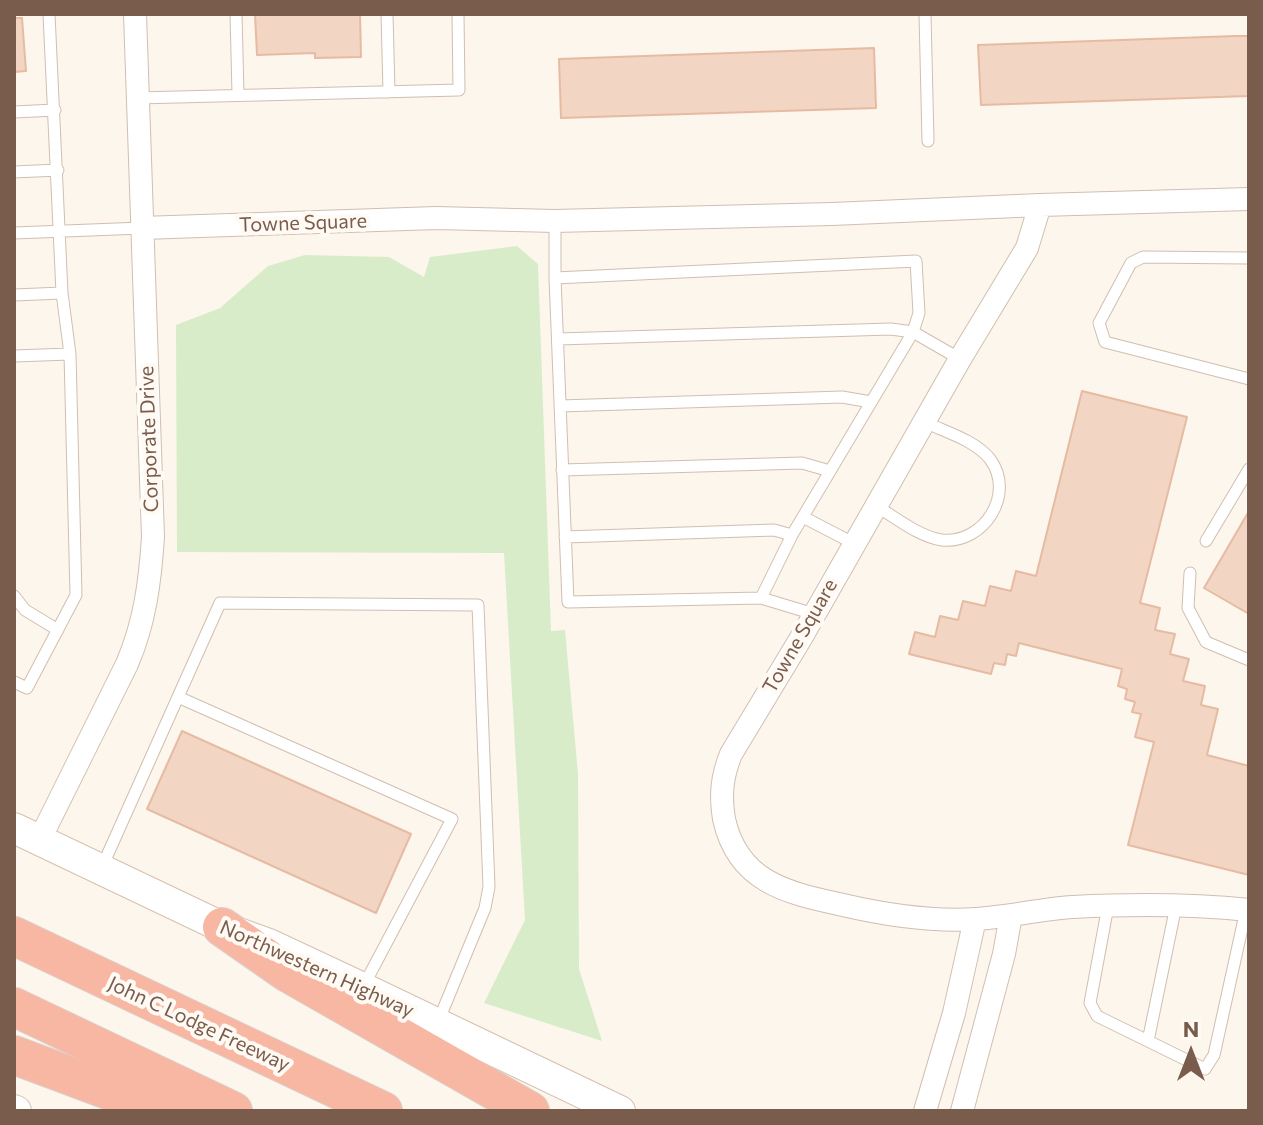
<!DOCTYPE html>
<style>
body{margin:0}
#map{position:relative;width:1263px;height:1125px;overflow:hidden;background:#fdf6ec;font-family:Commissioner,sans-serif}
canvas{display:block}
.frame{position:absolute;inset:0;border:16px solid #7a5c4d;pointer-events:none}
.north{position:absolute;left:1151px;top:1013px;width:80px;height:80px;-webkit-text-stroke:6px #fffaf3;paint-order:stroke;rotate:0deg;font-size:22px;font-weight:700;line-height:32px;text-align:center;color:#7a5c4d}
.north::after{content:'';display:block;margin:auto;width:28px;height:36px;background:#7a5c4d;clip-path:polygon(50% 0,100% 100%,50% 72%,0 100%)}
</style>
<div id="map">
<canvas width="1263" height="1125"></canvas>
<div class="frame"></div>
<div class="north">N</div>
</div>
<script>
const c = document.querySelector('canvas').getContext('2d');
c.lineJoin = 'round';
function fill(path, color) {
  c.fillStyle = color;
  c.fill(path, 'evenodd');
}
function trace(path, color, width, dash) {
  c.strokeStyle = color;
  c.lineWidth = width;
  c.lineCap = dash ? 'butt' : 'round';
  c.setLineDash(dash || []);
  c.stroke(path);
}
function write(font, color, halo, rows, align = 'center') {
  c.font = font + ' Commissioner,sans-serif';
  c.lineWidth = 8;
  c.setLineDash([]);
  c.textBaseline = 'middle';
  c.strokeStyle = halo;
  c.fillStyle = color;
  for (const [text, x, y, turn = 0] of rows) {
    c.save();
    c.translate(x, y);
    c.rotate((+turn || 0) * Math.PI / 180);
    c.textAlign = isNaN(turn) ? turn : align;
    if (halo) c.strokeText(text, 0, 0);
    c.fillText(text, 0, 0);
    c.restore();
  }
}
const green = new Path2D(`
 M517 246 538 264 551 631 565 630 578 774 579 969 602 1041 484 1003 525 920 504 553 177 552 176 325 220 308 268 266 305 255 389 257 424 277 430 257Z`);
const building = new Path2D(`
 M255 14H360L361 57 315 58V53L257 55Z
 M14 18H22L26 71 14 72Z
 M1236 36H1249V96L981 105 978 45Z
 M874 48 876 108 561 118 559 59Z
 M1082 391 1187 417 1140 603 1160 608 1155 630 1175 634 1170 654 1189 659 1183 681 1205 686 1201 705 1218 709 1207 755 1249 766V875L1128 845 1154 742 1135 737 1141 714 1132 712 1135 702 1125 699 1127 689 1118 686 1122 669 1019 643 1016 656 1007 654 1005 665 994 663 991 674 909 654 915 632 935 637 940 616 958 620 963 601 985 606 990 586 1011 591 1016 571 1036 576Z
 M1249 511V614L1204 588Z
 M182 731 411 834 376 913 147 809Z`);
const lane = new Path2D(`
 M49 14 62 293 70 354
 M236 14 238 94
 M387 14 389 92
 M925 14 928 141
 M137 98 459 90 458 14
 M14 112 55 110
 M14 172 58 170
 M555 221V278
 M14 233 142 228
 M1249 258 1143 257 1131 263 1099 323 1105 342 1249 379
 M14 295 62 293
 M558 339 891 329 913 332 792 535 761 598
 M14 356 70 354 76 595 27 688 14 682
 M560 406 842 397 871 402
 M562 470 802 463 830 471
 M876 506C895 517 919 537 942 540 984 544 1016 494 990 459 975 440 945 432 925 422
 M803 517 853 543
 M565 537 774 530 792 535
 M1206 541 1249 469
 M1190 573 1188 608 1206 642 1249 660
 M14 596 25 610 58 630
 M814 614 761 598 568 602 555 278 916 261 919 313 913 332 960 359
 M178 697 452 819 363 987
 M102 867 220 603 478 605 489 887 485 908 438 1022
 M1108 906 1090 1003 1097 1016 1205 1069 1214 1055 1246 910
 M1148 1041 1176 906`);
const street = new Path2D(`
 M1040 205 1027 248 960 359 801 638 731 754C722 776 720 795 724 819 738 883 788 893 843 905 886 915 931 922 976 919 1008 917 1040 909 1073 907 1131 904 1191 904 1249 910
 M142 228 436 218 555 221 832 214 1040 205 1249 199
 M39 841 127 664C145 622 150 582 153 537L135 14
 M925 1111 954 1013 975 919
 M962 1111 1004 954 1011 915`);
const secondary = new Path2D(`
 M14 828 222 927 269 944 363 988 620 1111
 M14 1110 16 1111`);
const highway = new Path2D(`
 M222 927 288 973 530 1111
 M14 936 383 1111
 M14 1007 233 1111
 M14 1055 164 1111`);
const streetNames = [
 ["Towne Square",303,223,-2],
 ["Corporate Drive",149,439,-92],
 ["Towne Square",800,636,-60],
 ["Northwestern Highway",317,969,24],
 ["John C Lodge Freeway",199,1024,25]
];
fill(green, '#d8ecc9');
fill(building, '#f3d5c3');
trace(building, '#e6bba3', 2);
trace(lane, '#d1beb0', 13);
trace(street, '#d1beb0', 24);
trace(secondary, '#d6c0b0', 32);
trace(highway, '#dad1cd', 40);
trace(lane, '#fff', 11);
trace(street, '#fff', 22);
trace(secondary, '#fff', 30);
trace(highway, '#f7b7a3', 38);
write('20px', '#7a5c4d', '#fffaf3', streetNames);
</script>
